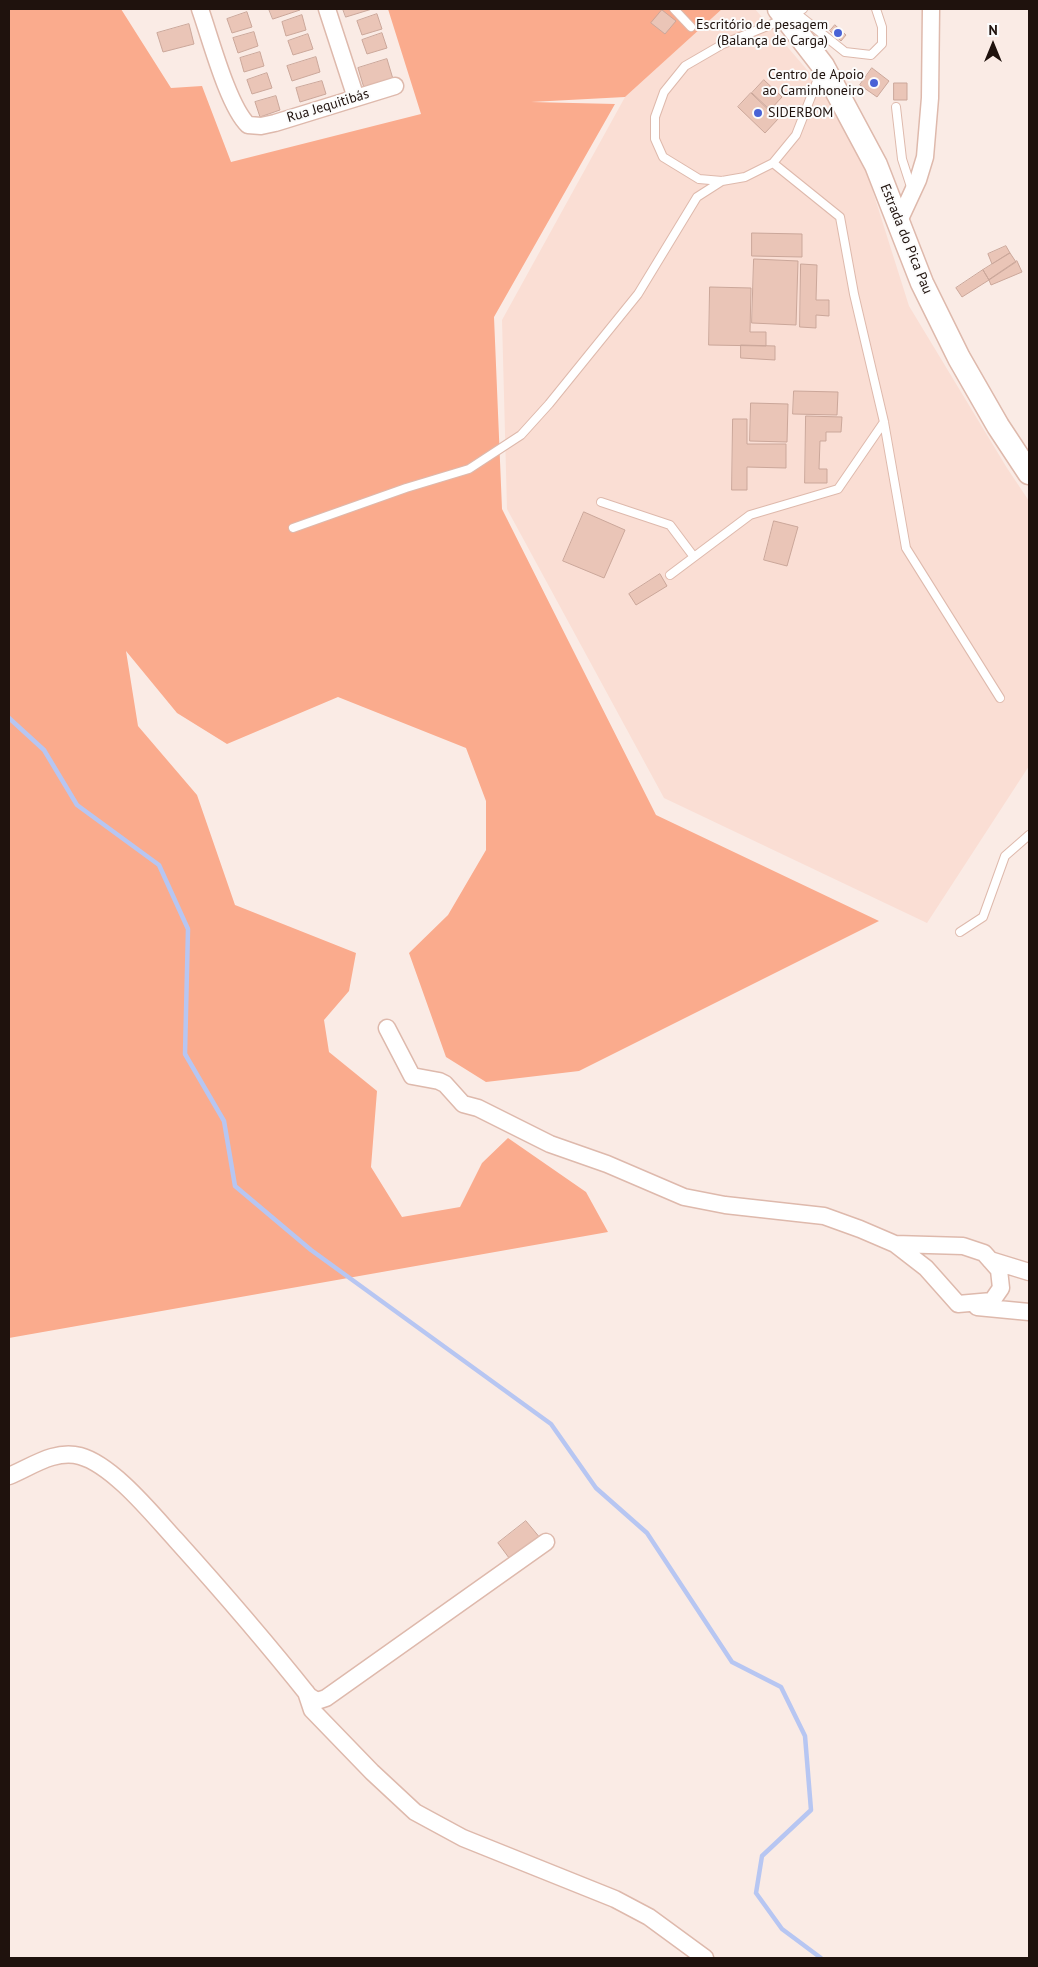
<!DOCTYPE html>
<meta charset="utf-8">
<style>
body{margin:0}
#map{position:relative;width:1038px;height:1967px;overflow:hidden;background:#faebe5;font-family:"PT Sans",sans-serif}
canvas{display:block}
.frame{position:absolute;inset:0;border:10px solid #1f120d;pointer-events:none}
.north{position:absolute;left:968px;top:20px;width:50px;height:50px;-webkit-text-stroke:4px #fcfcfc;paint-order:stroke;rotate:0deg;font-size:14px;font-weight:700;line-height:20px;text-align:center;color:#1f120d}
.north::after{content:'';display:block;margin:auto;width:18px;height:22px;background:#1f120d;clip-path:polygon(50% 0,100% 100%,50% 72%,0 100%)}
</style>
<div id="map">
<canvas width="1038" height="1967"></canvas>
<div class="frame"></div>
<div class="north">N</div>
</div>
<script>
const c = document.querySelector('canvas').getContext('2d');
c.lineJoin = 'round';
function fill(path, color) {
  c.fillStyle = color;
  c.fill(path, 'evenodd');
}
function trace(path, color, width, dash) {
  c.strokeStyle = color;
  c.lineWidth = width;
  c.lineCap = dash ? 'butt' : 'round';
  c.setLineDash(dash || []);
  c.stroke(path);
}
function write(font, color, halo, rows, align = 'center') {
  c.font = font + ' "PT Sans",sans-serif';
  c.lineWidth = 4;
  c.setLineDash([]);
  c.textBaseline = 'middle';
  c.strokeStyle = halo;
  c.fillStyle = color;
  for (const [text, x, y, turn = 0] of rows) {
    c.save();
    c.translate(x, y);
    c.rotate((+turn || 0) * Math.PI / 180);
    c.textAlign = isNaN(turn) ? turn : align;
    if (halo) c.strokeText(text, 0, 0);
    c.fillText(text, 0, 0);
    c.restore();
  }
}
const built = new Path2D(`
 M722 9H755L838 106 867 173 909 306 1007 468 1029 501V766L927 923 664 798 507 509 502 320 625 97Z`);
const green = new Path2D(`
 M9 9H121L171 88 202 86 231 162 421 114 388 9H722L625 97 531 102 615 104 494 317 502 509 656 815 879 921 579 1071 486 1082 446 1057 409 953 448 915 486 850V801L466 748 338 697 227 744 177 713 126 651 138 726 197 795 235 905 356 953 349 991 324 1020 329 1052 377 1091 371 1167 402 1217 460 1207 482 1163 508 1138 586 1192 608 1232 9 1338Z`);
const stream = new Path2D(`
 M9 718 44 750 77 805 159 865 188 929 185 1054 224 1121 235 1186 311 1250 551 1424 596 1488 647 1533 732 1662 781 1687 805 1736 811 1810 762 1856 756 1893 782 1929 821 1958`);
const building = new Path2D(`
 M269 9H300V10L273 19Z
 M343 9H372L346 17Z
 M662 10 676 21 665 34 651 23Z
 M247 12 252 27 232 33 227 19Z
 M377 14 382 29 362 35 357 21Z
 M302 15 306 30 286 36 282 22Z
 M189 24 194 44 163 52 157 33Z
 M835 25 846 35 841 41 830 31Z
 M254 32 258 46 238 53 233 38Z
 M382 33 387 48 367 54 362 40Z
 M308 34 313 49 293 55 288 41Z
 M260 52 264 66 244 72 240 58Z
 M316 57 320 72 292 81 287 66Z
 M387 59 393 79 364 88 358 68Z
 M872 68 889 81 877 97 860 85Z
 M267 73 272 88 252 94 247 80Z
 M764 80 782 97 770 110 752 93Z
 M322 81 326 94 300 102 296 88Z
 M894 83H907V100H894Z
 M751 93 778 119 765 133 738 107Z
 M276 96 280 110 260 117 255 102Z
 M752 233 802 234V257L752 256Z
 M1006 246 1010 253 992 264 988 254Z
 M1010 253 1016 262 989 280 983 270Z
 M754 259 798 261 796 325 752 323Z
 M1017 261 1022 272 991 285 989 280Z
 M801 264 817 265 816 300H829V316L816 315V328L800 327Z
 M983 270 989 280 962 297 956 288Z
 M710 287 751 288 750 332H766V346L709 345Z
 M741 345 775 346V360L741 358Z
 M794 391 838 392 837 415 793 414Z
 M751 403 788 404 787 442 750 441Z
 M806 416 842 417 841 432H826V441H820L819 469H827V483H805Z
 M733 419H747V444H786V468L747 467V490H732Z
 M584 512 625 530 604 578 563 561Z
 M774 521 798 527 787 566 764 560Z
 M660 574 667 586 636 605 629 594Z
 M526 1521 541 1539 512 1562 498 1543Z`);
const lane = new Path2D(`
 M674 9 691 27
 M803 9 787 18 723 44 685 66 664 92 655 117V139L663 157 699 179 722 181 745 177 773 163 796 135 821 71
 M796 13 845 52 871 55 882 44V27L876 9
 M896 107 902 159 912 190
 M773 163 840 217 854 294 884 422 906 548 1000 698
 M601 502 670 525 694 557
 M293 528 406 488 469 469 521 435 549 404 638 294 697 197 722 181
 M670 575 750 515 838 489 884 422
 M960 932 983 917 1005 856 1029 835`);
const street = new Path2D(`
 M200 9C210 37 228 106 248 125L261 126 275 123 395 86
 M327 9 356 98
 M899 221 918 180 925 157 930 98 931 9
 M387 1028 412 1076 439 1081 445 1084 463 1104 478 1108 550 1144 607 1164 684 1197 725 1205 824 1216 860 1229 895 1244 926 1268 958 1304 992 1301 1001 1288 999 1270 984 1253 963 1246 895 1244
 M990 1260 1029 1272
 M977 1307 1029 1312
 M9 1476C31 1467 55 1449 80 1456 113 1465 153 1515 176 1540 222 1591 266 1642 309 1696L317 1701 326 1698 546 1542
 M306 1692 312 1710 372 1772 415 1812 463 1838 615 1899 649 1917 705 1958`);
const secondary = new Path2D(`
 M779 9 823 66 876 165 922 283 959 358 998 426 1029 473`);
const markers = [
 [838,33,5,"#4962d6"],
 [874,83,5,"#4962d6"],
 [758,113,5,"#4962d6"]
];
const poiNames = [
 ["Escritório de pesagem",828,25],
 ["(Balança de Carga)",828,41],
 ["Centro de Apoio",864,75],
 ["ao Caminhoneiro",864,91],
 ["SIDERBOM",768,113,"left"]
];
const streetNames = [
 ["Rua Jequitibás",328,106,-17],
 ["Estrada do Pica Pau",906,239,68]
];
fill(built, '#faded4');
fill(green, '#faab8d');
trace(stream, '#b7c6f2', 4.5);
fill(building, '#eac5b7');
trace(building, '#cba79a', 1);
trace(lane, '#deb9ac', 10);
trace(street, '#deb9ac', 19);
trace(secondary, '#deb9ac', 25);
trace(lane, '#fff', 8);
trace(street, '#fff', 16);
trace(secondary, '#fff', 22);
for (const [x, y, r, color] of markers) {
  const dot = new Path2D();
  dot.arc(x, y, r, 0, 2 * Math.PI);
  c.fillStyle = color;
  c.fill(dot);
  trace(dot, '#fcfcfc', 2);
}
write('14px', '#1f120d', '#fcfcfc', poiNames, 'right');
write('14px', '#1f120d', '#fcfcfc', streetNames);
</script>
